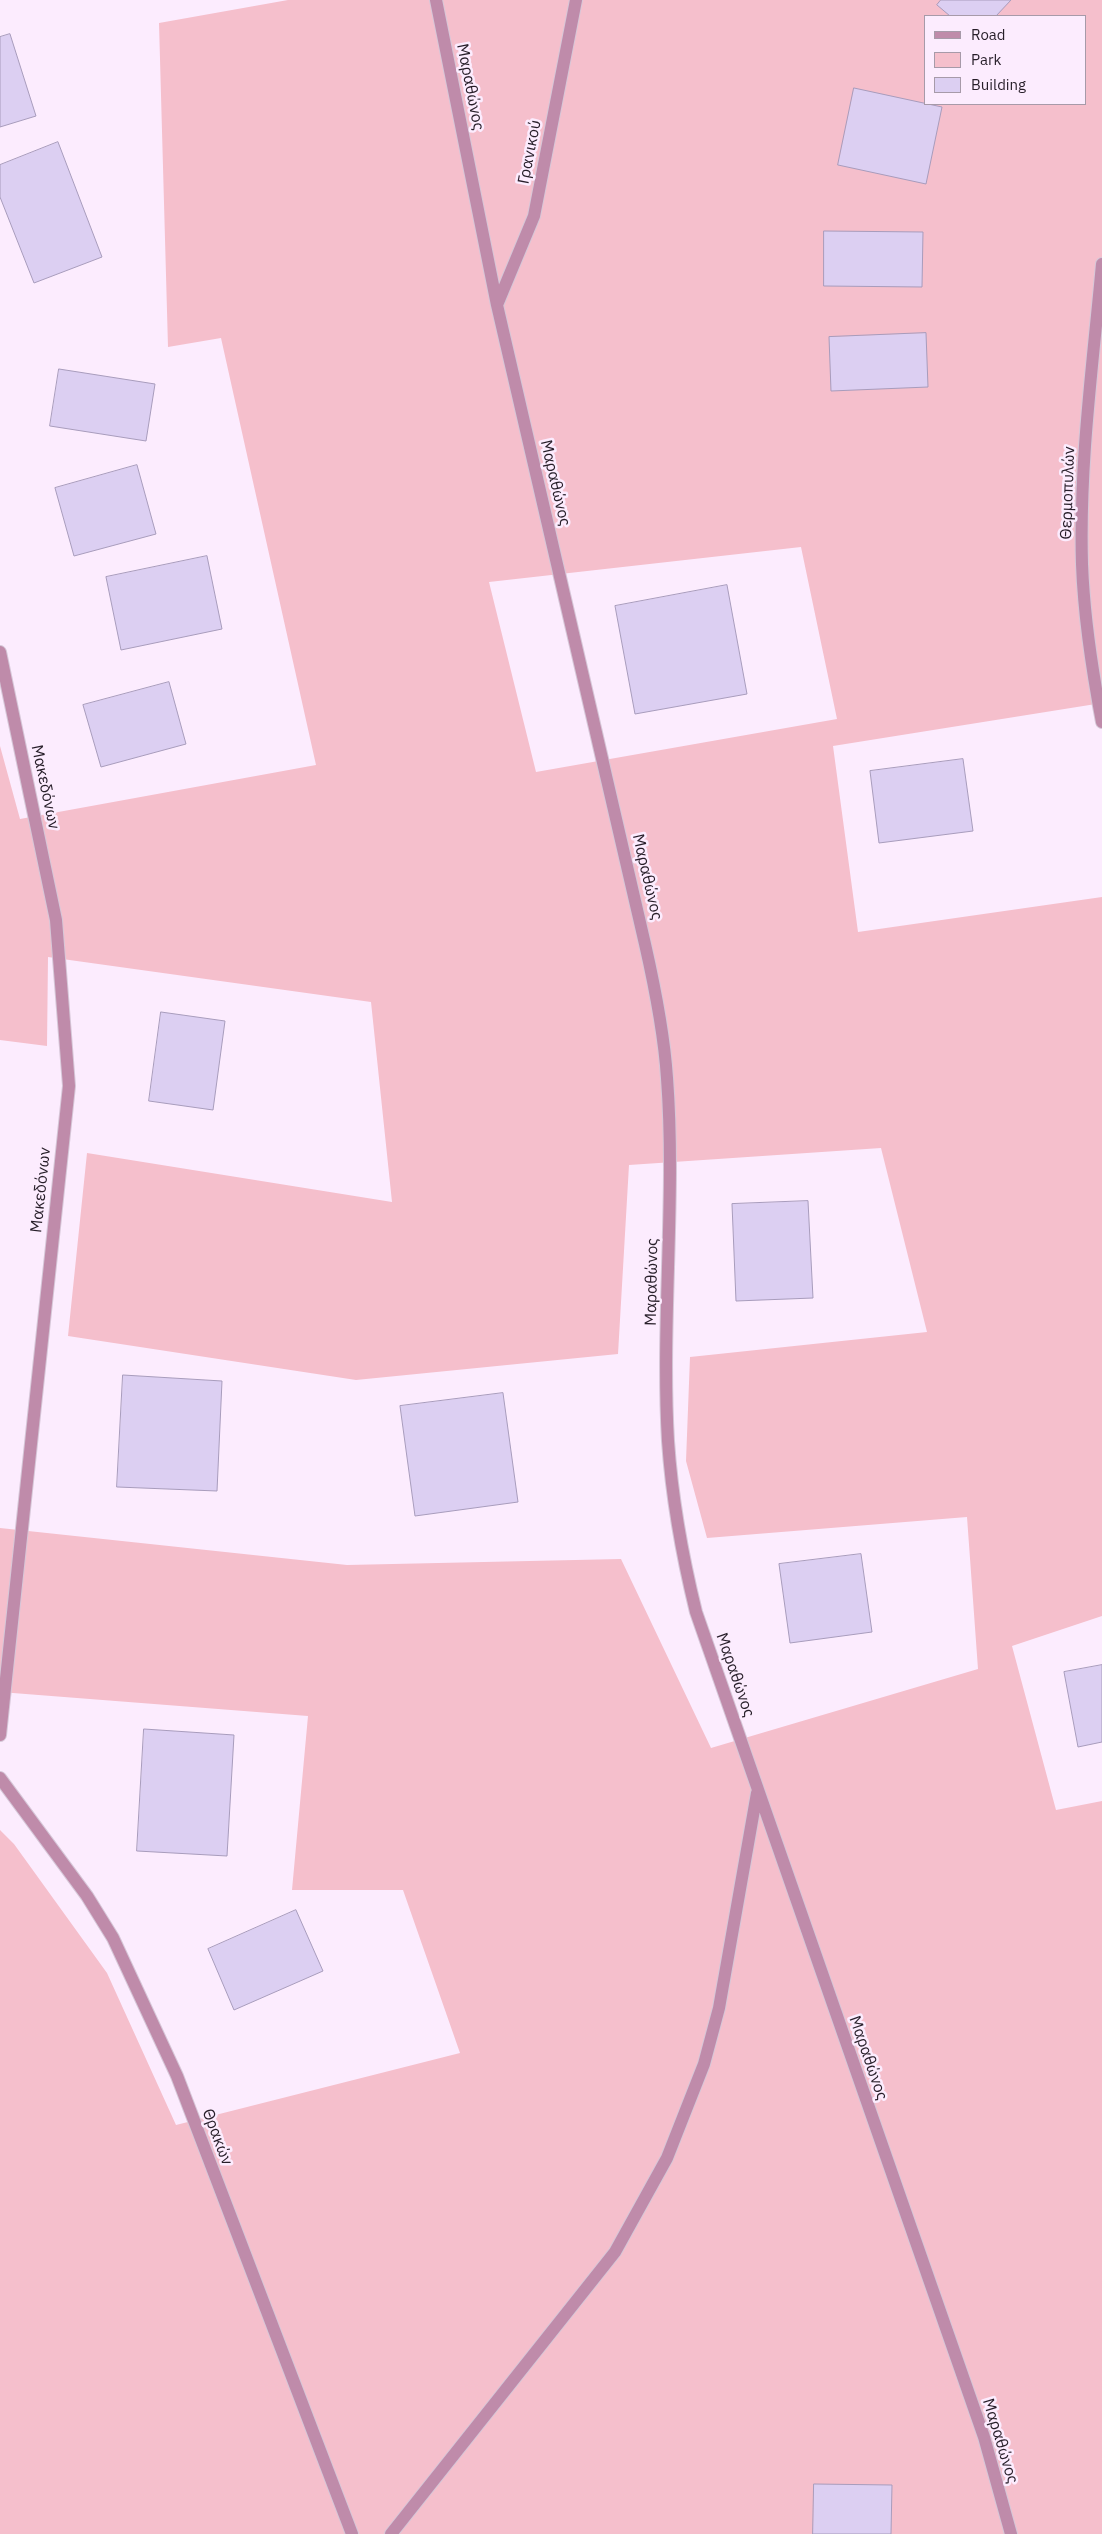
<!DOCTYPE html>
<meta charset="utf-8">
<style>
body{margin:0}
#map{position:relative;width:1102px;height:2534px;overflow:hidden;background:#fcecfe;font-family:"IBM Plex Sans",sans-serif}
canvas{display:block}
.legend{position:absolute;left:924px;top:15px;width:162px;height:90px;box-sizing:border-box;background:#fcecfe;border:1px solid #a79aa9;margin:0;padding:6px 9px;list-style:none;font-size:15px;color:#271e29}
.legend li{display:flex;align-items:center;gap:10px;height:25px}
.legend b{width:25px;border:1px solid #a79aa9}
</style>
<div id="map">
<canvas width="1102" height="2534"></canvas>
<ul class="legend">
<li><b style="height:6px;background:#bf8baa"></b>Road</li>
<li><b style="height:14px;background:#f5bfcc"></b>Park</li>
<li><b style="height:14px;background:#dccff2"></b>Building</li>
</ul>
</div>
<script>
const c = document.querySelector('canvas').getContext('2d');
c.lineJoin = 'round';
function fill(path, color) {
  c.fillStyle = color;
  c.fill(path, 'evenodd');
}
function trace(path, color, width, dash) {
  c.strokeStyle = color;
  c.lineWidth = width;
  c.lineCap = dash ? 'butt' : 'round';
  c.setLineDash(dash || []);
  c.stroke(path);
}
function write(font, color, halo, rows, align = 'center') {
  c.font = font + ' "IBM Plex Sans",sans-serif';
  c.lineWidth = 5;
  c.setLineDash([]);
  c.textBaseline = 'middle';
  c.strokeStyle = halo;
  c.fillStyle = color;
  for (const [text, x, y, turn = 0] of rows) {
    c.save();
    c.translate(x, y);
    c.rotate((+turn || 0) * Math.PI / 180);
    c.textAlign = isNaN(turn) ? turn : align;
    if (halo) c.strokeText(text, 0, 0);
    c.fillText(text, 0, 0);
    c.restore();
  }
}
const green = new Path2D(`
 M288 0H1102V703L833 746 858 932 1102 897V1616L1012 1646 1056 1810 1102 1801V2534H0V1830L14 1844 107 1973 176 2125 460 2053 403 1890H292L308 1716 0 1692V1528L347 1565 621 1559 711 1748 978 1669 967 1517 707 1538 686 1461 690 1357 927 1332 881 1148 629 1165 618 1354 356 1380 68 1336 87 1153 392 1202 371 1002 48 957 47 1046 0 1040V746L20 819 316 765 221 338 168 347 159 23ZM926 16H1086V104H926ZM801 547 837 719 536 772 489 582Z`);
const building = new Path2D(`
 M941 0H1011L996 16H950L937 5Z
 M10 34 36 116 0 127V37Z
 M854 88 942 107 926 184 838 165Z
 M58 142 102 257 34 283 0 197V165Z
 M824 231 923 232 922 287 824 286Z
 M926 333 928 387 831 391 829 337Z
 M59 369 155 384 146 441 50 426Z
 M137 465 156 534 74 556 55 488Z
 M207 556 222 629 121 650 106 577Z
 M727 585 747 694 635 714 615 606Z
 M169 682 186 744 101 767 83 705Z
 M963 759 973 831 879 843 870 771Z
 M161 1012 225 1021 213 1110 149 1101Z
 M808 1201 813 1298 736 1301 732 1204Z
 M123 1375 222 1381 217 1491 117 1487Z
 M503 1393 518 1502 415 1516 400 1406Z
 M861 1554 872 1632 790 1643 779 1564Z
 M1102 1665V1742L1078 1747 1064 1672Z
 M144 1729 234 1735 227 1856 137 1851Z
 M296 1910 323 1971 234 2010 208 1949Z
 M814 2484 892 2485 891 2534H813Z`);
const minor = new Path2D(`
 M436 0 497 305 645 944C655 988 664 1032 667 1078 676 1198 661 1320 668 1441 672 1499 682 1555 696 1612L984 2437 1011 2534
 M1102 264C1093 363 1079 464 1082 564 1084 617 1092 670 1102 722
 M497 305 534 216 576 0
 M0 652 56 920 69 1086 0 1735
 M0 1778 87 1896 113 1938 177 2076 352 2534
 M391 2534 615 2252 667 2158 704 2064 719 2008 757 1793`);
const streetNames = [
 ["Μαραθώνος",470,87,79],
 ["Γρανικού",530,152,-79],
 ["Μαραθώνος",555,483,77],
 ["Θερμοπυλών",1068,493,-88],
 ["Μακεδόνων",45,787,78],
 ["Μαραθώνος",647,877,77],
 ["Μακεδόνων",41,1190,-84],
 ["Μαραθώνος",652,1282,-89],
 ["Μαραθώνος",735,1675,71],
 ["Μαραθώνος",868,2058,71],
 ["Θρακών",217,2137,69],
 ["Μαραθώνος",1000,2441,73]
];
fill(green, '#f5bfcc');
fill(building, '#dccff2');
trace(building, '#a89cbc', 1);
trace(minor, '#d6c7d8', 14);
trace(minor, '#bf8baa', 12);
write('16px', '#271e29', '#fcecfe', streetNames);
</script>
